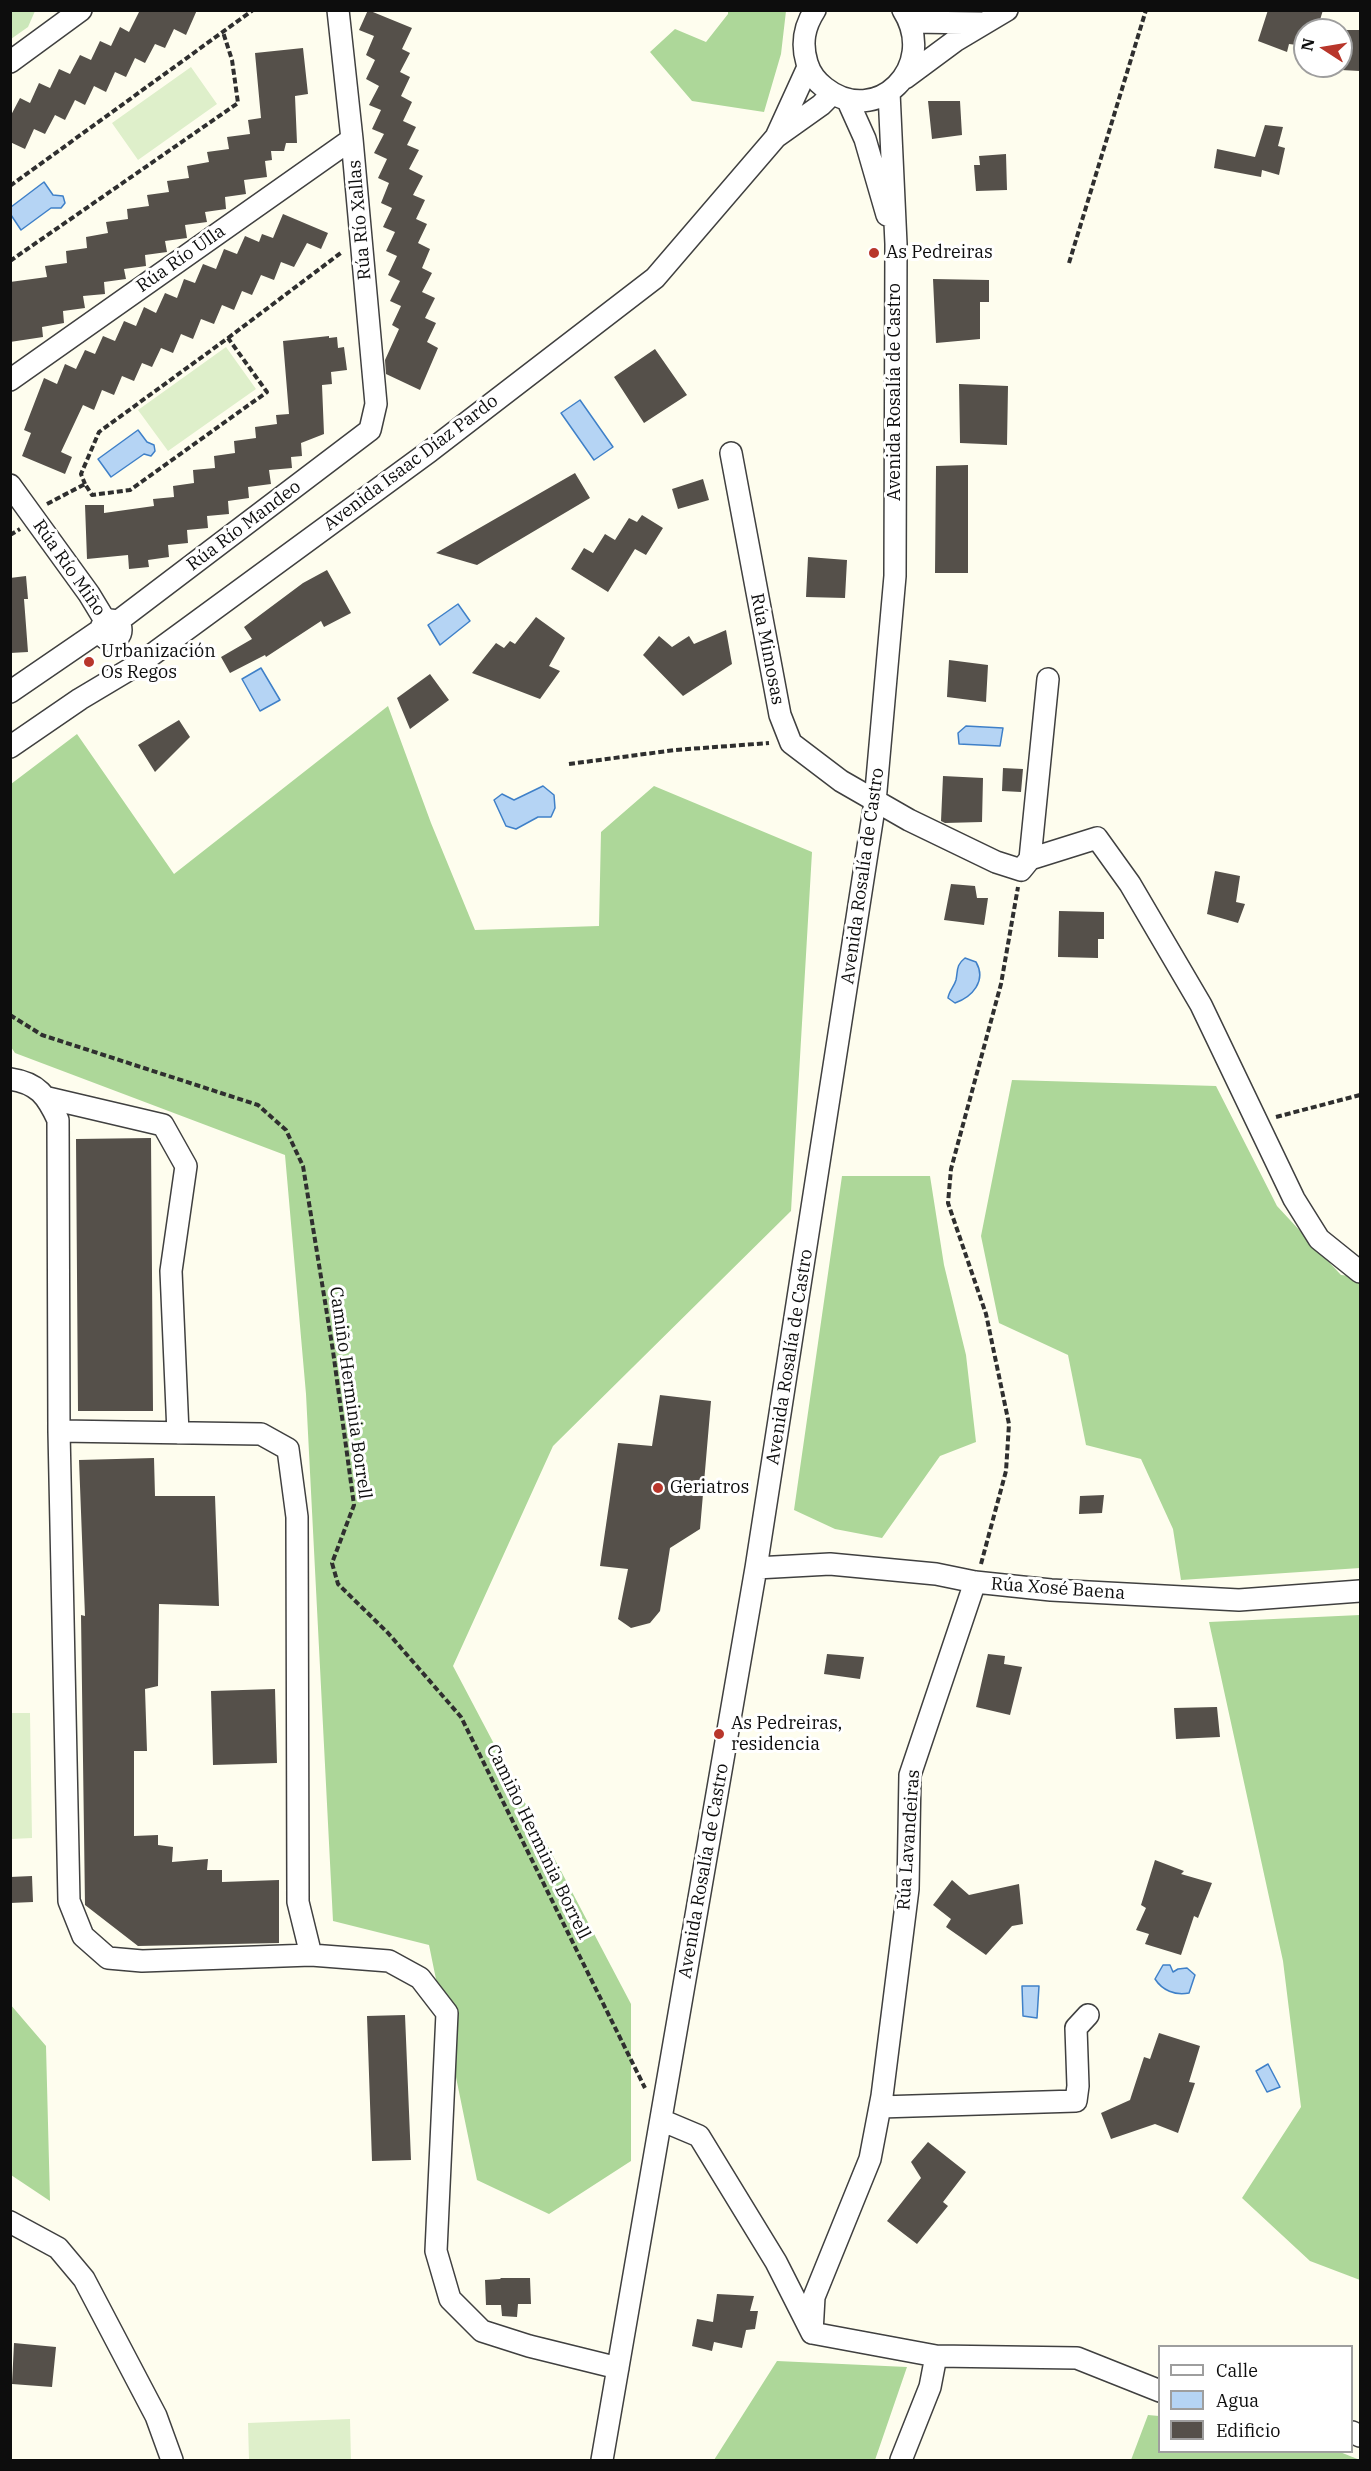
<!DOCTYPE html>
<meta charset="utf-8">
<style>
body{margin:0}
#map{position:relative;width:1371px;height:2471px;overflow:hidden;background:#fefdee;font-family:"IBM Plex Serif",serif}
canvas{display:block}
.frame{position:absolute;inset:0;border:12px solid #0d0d0d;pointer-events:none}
.legend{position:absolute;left:1158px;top:2345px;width:195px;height:108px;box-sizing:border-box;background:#fff;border:2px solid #9e9e9e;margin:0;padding:8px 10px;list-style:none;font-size:18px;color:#0d0d0d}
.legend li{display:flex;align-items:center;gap:12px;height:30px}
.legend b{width:30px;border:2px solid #9e9e9e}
.north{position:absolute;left:1293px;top:18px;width:60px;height:60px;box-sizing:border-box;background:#fff;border:2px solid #9e9e9e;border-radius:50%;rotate:282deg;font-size:16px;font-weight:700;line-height:24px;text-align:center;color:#0d0d0d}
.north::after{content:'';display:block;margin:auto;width:21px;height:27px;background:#b8362b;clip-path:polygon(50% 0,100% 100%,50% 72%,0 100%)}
</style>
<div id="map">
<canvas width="1371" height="2471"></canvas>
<div class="frame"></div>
<ul class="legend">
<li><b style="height:8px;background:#fff"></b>Calle</li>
<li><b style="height:16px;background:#b5d4f4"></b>Agua</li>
<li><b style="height:16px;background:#55504a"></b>Edificio</li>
</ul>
<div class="north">N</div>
</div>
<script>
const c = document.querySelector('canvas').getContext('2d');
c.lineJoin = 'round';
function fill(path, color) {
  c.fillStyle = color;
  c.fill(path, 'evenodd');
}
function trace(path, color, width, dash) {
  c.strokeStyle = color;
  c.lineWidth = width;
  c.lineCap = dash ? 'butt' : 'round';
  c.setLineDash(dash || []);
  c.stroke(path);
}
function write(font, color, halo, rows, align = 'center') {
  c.font = font + ' "IBM Plex Serif",serif';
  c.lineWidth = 6;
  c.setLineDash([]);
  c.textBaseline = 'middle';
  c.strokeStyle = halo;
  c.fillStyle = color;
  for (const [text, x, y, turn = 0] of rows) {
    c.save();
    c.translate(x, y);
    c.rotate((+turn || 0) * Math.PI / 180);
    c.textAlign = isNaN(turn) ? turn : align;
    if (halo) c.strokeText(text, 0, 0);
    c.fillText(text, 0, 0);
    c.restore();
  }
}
const green = new Path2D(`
 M11 10 35 11 28 27 11 39Z`);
const forest = new Path2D(`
 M728 11H786L781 54 764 112 692 101 650 52 675 29 706 42 728 14Z
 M388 706 431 823 475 930 599 926 601 832 654 786 812 852 791 1211 553 1446 453 1666 631 2004V2161L549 2214 477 2180 429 1945 333 1921 306 1394 285 1155 15 1053 11 1047V784L77 734 174 874Z
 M1012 1080 1216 1086 1277 1206 1341 1275 1360 1277V1568L1181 1580 1173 1529 1141 1459 1086 1445 1068 1355 999 1323 981 1236Z
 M842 1176H930L944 1265 966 1355 976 1442 940 1456 882 1538 835 1529 794 1510Z
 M1360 1615V2280L1310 2261 1242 2198 1301 2107 1283 1961 1209 1622Z
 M10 2004 46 2046 50 2201 11 2175Z
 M777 2361 907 2367 875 2460H714Z
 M1148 2415 1159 2416 1160 2452H1340L1360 2460H1131Z`);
const pitch = new Path2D(`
 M191 67 217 104 138 160 112 123Z
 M226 347 256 389 168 451 138 410Z
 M11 1713H30L32 1838 11 1839Z
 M350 2419 351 2460H249L248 2423Z`);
const water = new Path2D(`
 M44 182 53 195 63 196 65 203 61 208H51L21 230 11 215V207Z
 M580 400 613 447 594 460 561 413Z
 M138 430 147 442 154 445 155 451 151 456 144 454 111 477 98 459Z
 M458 604 470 621 440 645 428 625Z
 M261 668 280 700 260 711 242 679Z
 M966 726 1003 728 1000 746 959 744 958 733Z
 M543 786 554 795 555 808 551 817H538L516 829 506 826 494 800 502 794 514 800Z
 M965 958 976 962C987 981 972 997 955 1003L948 998C949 991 954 987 956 980 958 970 956 965 965 958Z
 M1163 1965H1170L1173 1972 1178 1969 1187 1968 1195 1975 1189 1993C1175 1996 1162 1990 1155 1979Z
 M1022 1986H1039L1037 2018 1023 2016Z
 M1268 2064 1280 2087 1267 2092 1256 2071Z`);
const building = new Path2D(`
 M140 10H197L186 35 174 29 165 48 155 44 145 63 135 58 126 77 115 72 106 92 94 86 85 105 75 100 65 120 55 115 45 134 34 129 25 149 10 142V117L20 98 30 103 39 83 50 88 59 69 70 74 80 55 91 60 100 41 111 46 120 27 129 32Z
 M368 10 412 28 402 49 410 53 400 72 410 77 401 96 412 102 403 121 416 127 407 145 419 150 409 169 423 176 413 195 425 200 416 219 427 224 418 243 430 249 422 268 432 273 422 292 435 298 425 318 436 323 427 342 438 348 420 390 386 374 385 360 399 329 392 325 401 306 390 301 400 281 388 275 397 256 386 251 395 232 383 227 392 208 381 203 389 183 378 178 387 159 374 153 384 134 372 129 381 110 369 105 379 86 366 79 375 60 366 55 374 36 359 30Z
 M1268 10H1323L1317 30H1305V46L1289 44 1287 52 1258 41Z
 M1341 30H1360V71L1341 70Z
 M303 48 308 94 295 96 297 143H286L284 151H271L272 160 265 161 267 177 244 180 246 194 225 197 226 209 205 212 207 222 185 225 187 238 165 241 167 252 145 255 146 266 124 269 126 279 104 282 105 294 83 296 85 308 63 311 64 323 42 327 43 337 10 342V282L47 277 45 266 67 263 66 251 87 248 86 237 108 233 106 222 128 219 127 209 149 206 147 195 169 192 167 181 189 178 187 166 209 162 207 152 229 149 227 137 250 134 248 120 261 118 255 53Z
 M928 101H960L962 135 932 139Z
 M1265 125 1283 127 1278 146 1285 148 1279 175 1262 170 1261 177 1214 168 1217 149 1255 157Z
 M1006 154 1007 190 976 191 974 165H980L979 156Z
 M283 214 328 233 321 249 307 243 294 267 281 262 274 280 261 275 252 295 242 291 234 310 222 305 214 324 201 319 193 339 181 334 173 353 161 348 152 367 142 363 134 381 122 376 114 395 102 390 94 410 83 405 61 452 72 457 65 474 22 456 31 433 24 430 44 378 57 384 65 364 76 369 85 350 95 354 103 336 115 341 124 321 136 326 144 307 156 313 165 293 177 298 184 279 195 283 203 264 216 269 224 249 237 254 245 236 259 242 262 234 273 238Z
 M933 279 989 280V302H980V339L936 343Z
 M329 336V338L337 337 338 348 344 347 347 370 331 372 332 384 322 385 324 434 301 443 302 456 291 457 292 468 269 470 271 484 248 487 249 498 228 501 229 514 207 516 208 528 187 530 188 543 168 545 169 557 148 560 149 567 129 569 128 555 87 559 85 505H104V513L154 506 153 499 174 497 173 486 194 483 193 470 215 468 214 456 235 453 234 441 256 438 255 427 277 424 276 415 289 414 283 341Z
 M655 349 687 395 644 423 614 377Z
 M959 384 1008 386 1007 445 960 443Z
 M968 465V573H935L936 466Z
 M575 473 590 498 477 565 436 553Z
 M703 479 709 500 678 509 672 489Z
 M642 515 663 528 646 555 635 549 608 592 571 569 584 548 593 553 605 534 615 540 629 518 637 522Z
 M808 557 847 560 845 598 806 597Z
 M327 570 351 613 324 627 321 621 266 657 265 655 230 673 221 657 252 639 244 627 303 583Z
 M26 576 28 599H24L28 652 10 653V578Z
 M536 617 565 638 549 666 560 671 540 699 472 673 496 643 504 648 510 641 515 644Z
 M726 630 732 664 683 696 643 655 659 636 672 647 689 636 694 644Z
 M949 660 988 665 986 702 947 697Z
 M430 674 449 700 410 729 397 698Z
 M179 720 190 737 155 772 138 745Z
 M1003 768 1023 769 1021 792 1002 791Z
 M943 776 983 778 982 822 945 823 941 821Z
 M1215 871 1240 876 1236 902 1245 904 1238 923 1207 914Z
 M951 884 975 886 977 898H988L984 925 944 920Z
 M1059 911 1104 912V939H1098V958L1058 957Z
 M151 1138 153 1411H78L76 1139Z
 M660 1395 711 1401 700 1529 670 1548 660 1611 650 1623 631 1628 618 1619 628 1569 600 1566 618 1443 652 1446Z
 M154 1458 155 1496H215L219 1606 159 1604 158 1686 145 1689 147 1751H134V1836L158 1835V1845L173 1847 172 1862 208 1859 207 1870H222V1882L279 1880V1943L138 1946 85 1905 81 1615 85 1616 79 1460Z
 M1104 1495 1102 1513 1079 1514 1080 1496Z
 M827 1654 864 1657 860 1679 824 1674Z
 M988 1654 1005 1656 1004 1664 1022 1667 1010 1715 976 1707Z
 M275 1689 277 1763 213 1765 211 1691Z
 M1217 1707 1220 1737 1176 1739 1174 1708Z
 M1155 1860 1184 1871 1181 1874 1212 1883 1198 1918 1194 1916 1181 1955 1145 1944 1149 1934 1136 1930 1146 1908 1141 1905Z
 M32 1876 33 1902 10 1903V1877Z
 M952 1880 969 1895 1019 1884 1023 1924 1012 1926 986 1955 946 1927 951 1919 933 1905Z
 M405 2015 411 2160 372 2161 367 2016Z
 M1159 2033 1200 2046 1189 2082 1195 2083 1178 2133 1155 2124 1111 2139 1101 2113 1130 2100 1144 2057 1150 2059Z
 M928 2142 966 2172 943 2202 948 2206 917 2244 887 2221 921 2178 911 2162Z
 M501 2278H530L531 2304H518L517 2317 502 2316 501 2305H486L485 2280 500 2279Z
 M717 2294 754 2296 750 2311H758L755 2329 746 2330 742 2348 714 2342 712 2351 692 2346 697 2319 713 2322Z
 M14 2343 56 2347 52 2387 12 2384Z`);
const path = new Path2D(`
 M10 186 253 10
 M10 261 238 103 232 60 223 32
 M1069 263 1146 10
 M228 338 342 252
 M47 504 85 484 92 495 130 490 267 392 228 338 99 432 81 474 85 484
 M10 535 20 529
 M569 764 675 750 769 743
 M10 1015 42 1035 258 1105 286 1130 303 1166 333 1351 354 1505 332 1563 338 1584 388 1633 461 1717 645 2088
 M1276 1117 1360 1095
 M981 1564 1006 1471 1009 1424 986 1314 948 1203 951 1169 1001 984 1018 887`);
const minor = new Path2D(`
 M815 10C804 27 801 43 807 63 810 73 817 82 825 88 876 128 939 67 903 10
 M910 22 982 23
 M10 62 81 10
 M905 78 955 41 1007 10
 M847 99 865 139 887 215
 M776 137 808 67
 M10 380 352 139
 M731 453 780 715 791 743 841 781 909 820 996 862 1021 870 1030 859 1097 838 1130 884 1201 1005 1294 1199 1319 1239 1360 1272
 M10 485 89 594 106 622
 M101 630a10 10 0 1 1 20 0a10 10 0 1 1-20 0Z
 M117 622 370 430 376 404 352 139 338 10
 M10 692 102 629
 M10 747 80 699 142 662 430 451 655 278 776 137 821 105 832 94
 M1030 859 1048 679
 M10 1079C38 1083 47 1096 58 1120L59 1431
 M48 1098 163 1125 186 1166 171 1271 178 1433
 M756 1568 830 1564 936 1574 975 1582 1051 1590 1239 1600 1360 1591
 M311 1955 298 1902 297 1517 288 1449 261 1434 59 1431 69 1901 83 1936 108 1958 142 1961 311 1955 389 1961 420 1978 447 2013 436 2251 450 2299 482 2331 529 2346 618 2368
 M880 2107 1076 2101 1078 2086 1076 2028 1088 2015
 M661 2120 699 2136 776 2262 812 2333
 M10 2222 58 2248 84 2279 156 2416 172 2460
 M812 2333 814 2297 870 2159 882 2096 908 1889 910 1775 975 1582
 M812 2333 936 2356 1077 2358 1160 2391
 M1352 2432 1360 2436
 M602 2460 756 1568 875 802 895 576 896 244 889 92
 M901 2460 930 2387 936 2356`);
const markers = [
 [874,253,6,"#b8362b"],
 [89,662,6,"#b8362b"],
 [658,1488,6,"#b8362b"],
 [719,1734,6,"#b8362b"]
];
const streetNames = [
 ["Rúa Río Xallas",360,220,-95],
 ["Rúa Río Ulla",181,259,-35],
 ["Avenida Rosalía de Castro",895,392,-90],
 ["Avenida Isaac Díaz Pardo",411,463,-37],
 ["Rúa Río Mandeo",244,526,-37],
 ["Rúa Río Miño",69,568,55],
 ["Rúa Mimosas",767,649,79],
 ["Avenida Rosalía de Castro",863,876,-82],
 ["Avenida Rosalía de Castro",790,1357,-81],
 ["Camiño Herminia Borrell",350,1393,82],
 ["Rúa Xosé Baena",1058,1589,4],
 ["Rúa Lavandeiras",909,1840,-86],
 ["Camiño Herminia Borrell",538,1842,64],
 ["Avenida Rosalía de Castro",704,1871,-80]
];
const poiNames = [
 ["As Pedreiras",886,253],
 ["Urbanización",101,652],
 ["Os Regos",101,673],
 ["Geriatros",670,1488],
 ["As Pedreiras,",731,1724],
 ["residencia",731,1745]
];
fill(green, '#cbe7b9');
fill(forest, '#add799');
fill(pitch, '#deefca');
fill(water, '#b5d4f4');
trace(water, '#3f80c8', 1.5);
fill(building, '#55504a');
trace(minor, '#404040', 24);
trace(path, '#2f2f2f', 4, [6, 3]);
trace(minor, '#fff', 21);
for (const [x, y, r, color] of markers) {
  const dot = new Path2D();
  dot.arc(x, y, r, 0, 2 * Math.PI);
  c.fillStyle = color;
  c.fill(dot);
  trace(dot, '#fff', 2);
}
write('18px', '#0d0d0d', '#fff', streetNames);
write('18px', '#0d0d0d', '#fff', poiNames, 'left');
</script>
